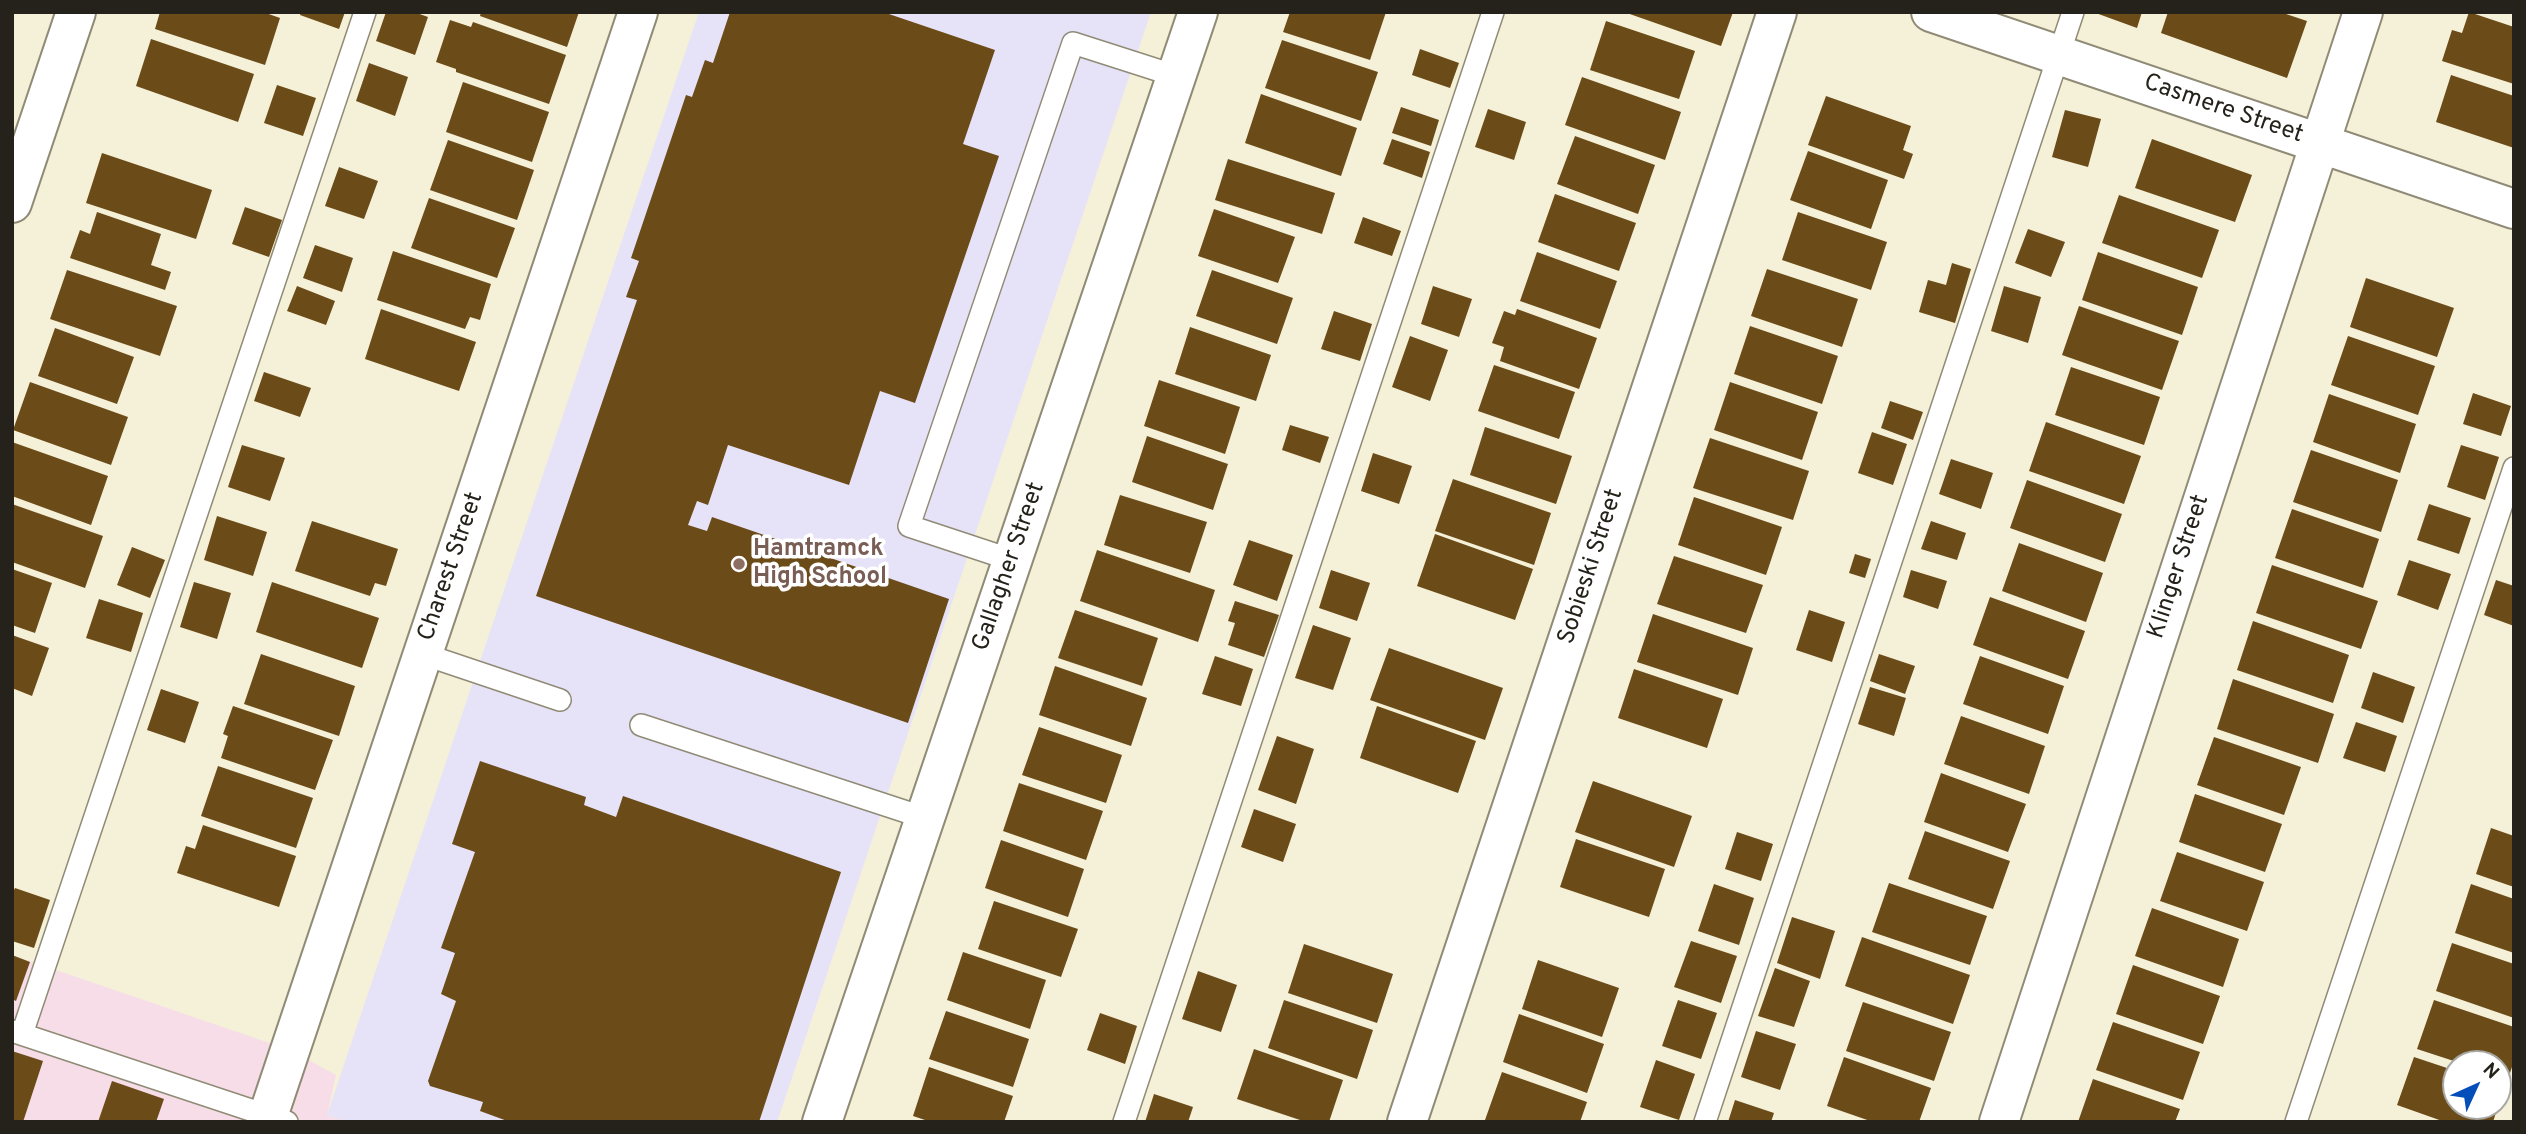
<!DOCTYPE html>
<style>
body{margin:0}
#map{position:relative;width:2526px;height:1134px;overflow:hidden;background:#f5f0d8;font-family:Overpass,sans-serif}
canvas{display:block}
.frame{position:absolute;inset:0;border:14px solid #24221a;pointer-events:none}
.north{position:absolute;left:2442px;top:1050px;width:70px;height:70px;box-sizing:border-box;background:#fff;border:2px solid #a7a7a3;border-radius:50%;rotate:45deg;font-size:19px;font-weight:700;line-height:28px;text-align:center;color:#24221a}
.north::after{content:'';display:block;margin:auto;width:24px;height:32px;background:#034eb8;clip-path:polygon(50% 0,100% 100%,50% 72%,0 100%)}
</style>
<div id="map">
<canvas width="2526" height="1134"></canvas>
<div class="frame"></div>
<div class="north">N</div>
</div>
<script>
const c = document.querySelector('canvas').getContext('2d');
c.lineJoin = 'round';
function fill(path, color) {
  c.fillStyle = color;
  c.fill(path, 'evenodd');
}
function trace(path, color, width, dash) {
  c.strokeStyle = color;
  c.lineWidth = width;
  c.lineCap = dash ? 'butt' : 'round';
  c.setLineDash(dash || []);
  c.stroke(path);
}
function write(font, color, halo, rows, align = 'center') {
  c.font = font + ' Overpass,sans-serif';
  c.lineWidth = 7;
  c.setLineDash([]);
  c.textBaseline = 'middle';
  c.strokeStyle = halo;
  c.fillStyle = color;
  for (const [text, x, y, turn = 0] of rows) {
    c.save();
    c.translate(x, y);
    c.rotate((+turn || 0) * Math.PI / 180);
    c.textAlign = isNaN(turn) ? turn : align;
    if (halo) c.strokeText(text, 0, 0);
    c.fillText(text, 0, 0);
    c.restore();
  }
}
const commercial = new Path2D(`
 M12 955 290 1050 336 1075 327 1115 346 1122H12Z`);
const education = new Path2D(`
 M699 12H1151L777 1122H346L327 1115Z`);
const building = new Path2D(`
 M160 12H263L280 18 265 65 155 29Z
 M301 12H345L339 29 300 15Z
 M386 12H414L428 17 415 55 376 41Z
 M481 12H579L567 47 480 16Z
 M730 12H883L995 50 963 144 999 156 915 403 880 391 849 485 728 445 708 505 697 501 688 525 707 531 712 517 949 599 908 723 536 596 637 300 626 297 639 261 631 258 686 95 692 97 705 60 713 63Z
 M1290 12H1386L1370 60 1283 32Z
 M1624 12H1733L1721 46Z
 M2093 12H2142L2137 28Z
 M2168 12H2280L2307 21 2287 78 2161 33Z
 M2469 12 2514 27V84L2442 61 2452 30 2462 33Z
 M450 20 471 27 473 22 566 55 549 104 456 72V69L436 62Z
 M1606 21 1695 51 1679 99 1590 70Z
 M151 39 254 74 238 122 136 86Z
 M1282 40 1378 72 1361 121 1265 88Z
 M1420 49 1459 63 1450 88 1412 75Z
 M369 63 408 77 395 116 356 101Z
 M2451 75 2514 96V148L2436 122Z
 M1582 77 1681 112 1665 160 1565 125Z
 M463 82 549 112 532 162 446 132Z
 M277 85 316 98 303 136 264 123Z
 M1261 94 1357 128 1341 176 1245 143Z
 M1826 96 1911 126 1903 150 1913 154 1904 179 1808 145Z
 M1401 107 1439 120 1431 146 1392 133Z
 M1488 109 1526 122 1514 160 1475 147Z
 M2065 110 2101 119 2088 167 2052 157Z
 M1575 136 1655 165 1638 214 1557 184Z
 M1392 139 1430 152 1422 178 1383 164Z
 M2152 139 2252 175 2235 222 2135 188Z
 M448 140 534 170 517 220 430 190Z
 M1808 151 1888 180 1871 229 1790 200Z
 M102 153 212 190 196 239 86 203Z
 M1228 159 1335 193 1322 234 1215 200Z
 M339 167 378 181 364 219 325 206Z
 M1555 194 1636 223 1619 271 1538 242Z
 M2119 195 2219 230 2202 278 2102 243Z
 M429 198 515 228 497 278 411 248Z
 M245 207 282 220 269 257 232 244Z
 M1214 209 1295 237 1278 283 1198 256Z
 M97 212 161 234 151 265 171 272 165 290 70 258 80 230 90 234Z
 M1798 212 1887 242 1871 290 1782 260Z
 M1363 217 1401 231 1392 256 1354 243Z
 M2028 229 2065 242 2051 277 2015 263Z
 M315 245 353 258 342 292 303 278Z
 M393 251 491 284 480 320 470 317 465 329 377 300Z
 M1537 252 1617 281 1600 329 1520 301Z
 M2098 252 2198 287 2182 335 2082 300Z
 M1952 263 1971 269 1955 323 1919 312 1928 280 1946 285Z
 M1767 269 1858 299 1842 347 1751 316Z
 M67 270 177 306 160 356 50 319Z
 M1212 270 1293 298 1277 344 1196 316Z
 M2366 278 2454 308 2437 357 2350 327Z
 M297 286 335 301 326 325 287 311Z
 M1433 286 1472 299 1459 337 1421 324Z
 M2004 286 2041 297 2028 343 1991 331Z
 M2079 306 2179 341 2162 390 2062 355Z
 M381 309 476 342 459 391 365 359Z
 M1517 309 1597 338 1579 389 1500 361 1504 347 1492 343 1504 311 1515 315Z
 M1334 311 1372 324 1360 361 1321 349Z
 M1750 326 1838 356 1822 404 1734 374Z
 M1190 327 1271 355 1256 401 1175 374Z
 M55 328 134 357 117 404 38 376Z
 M1410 336 1448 350 1430 401 1392 387Z
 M2348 336 2435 366 2418 415 2331 385Z
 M1494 365 1575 392 1559 439 1478 411Z
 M2071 367 2160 397 2144 445 2055 415Z
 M264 372 311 388 300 417 254 401Z
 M1159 380 1240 407 1225 454 1144 426Z
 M30 382 128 417 111 465 13 430Z
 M1730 382 1818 412 1802 460 1714 430Z
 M2473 393 2511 406 2501 436 2463 424Z
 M2329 394 2416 424 2400 473 2313 442Z
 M1890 401 1923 412 1913 440 1881 428Z
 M2046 422 2141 456 2124 504 2029 471Z
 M1290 425 1329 437 1320 463 1282 450Z
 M1485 427 1572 456 1556 504 1470 475Z
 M1872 432 1907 444 1893 485 1858 473Z
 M1147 436 1228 464 1213 510 1132 482Z
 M1710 438 1809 471 1793 520 1693 488Z
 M12 442 108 476 91 525 12 496Z
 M242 445 285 458 270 501 228 487Z
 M2461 445 2499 457 2485 500 2447 487Z
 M2311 450 2398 480 2381 532 2293 502Z
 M1373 453 1412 466 1399 504 1361 491Z
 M1951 459 1993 473 1981 509 1939 494Z
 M1453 479 1551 513 1534 565 1435 531Z
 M2027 480 2122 514 2105 562 2010 528Z
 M1120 495 1207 522 1190 573 1104 545Z
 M1694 497 1782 527 1766 575 1678 545Z
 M12 504 103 536 85 588 12 562Z
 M2429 504 2471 518 2459 554 2417 540Z
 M2292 509 2379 539 2363 588 2275 558Z
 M217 516 267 532 253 576 204 560Z
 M312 521 398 549 386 586 375 583 370 596 295 571Z
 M1931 521 1966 533 1957 560 1921 549Z
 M1435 534 1533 569 1515 620 1417 586Z
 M1249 540 1293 555 1277 601 1233 585Z
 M2019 543 2103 573 2086 622 2002 591Z
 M132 547 165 560 150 598 117 585Z
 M1097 550 1215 590 1198 642 1080 601Z
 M1855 554 1871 559 1865 578 1849 573Z
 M1674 556 1763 585 1746 633 1657 604Z
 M2409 560 2451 574 2438 610 2397 595Z
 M2272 565 2378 601 2361 649 2256 613Z
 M12 569 52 583 35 633 12 625Z
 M1331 570 1370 583 1357 621 1319 608Z
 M1911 570 1947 581 1938 609 1903 597Z
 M2496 580 2514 586V626L2484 615Z
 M194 582 231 593 217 639 180 627Z
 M272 582 379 618 362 668 256 632Z
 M1990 597 2085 631 2068 679 1973 645Z
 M99 599 143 613 131 652 86 638Z
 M1235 601 1279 615 1264 657 1228 645 1235 623 1228 621Z
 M1075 610 1158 638 1142 686 1058 658Z
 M1809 610 1845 622 1832 662 1796 650Z
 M1653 614 1753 648 1738 695 1637 662Z
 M2253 621 2349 655 2333 703 2237 670Z
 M1313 625 1351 638 1333 690 1295 678Z
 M12 635 49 648 32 696 12 688Z
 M1389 648 1503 688 1485 740 1370 700Z
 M261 654 355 686 339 736 244 704Z
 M1879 654 1915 666 1905 694 1870 681Z
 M1215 656 1253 669 1241 706 1202 694Z
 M1980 656 2064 686 2048 734 1963 704Z
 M1055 666 1147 698 1131 746 1039 715Z
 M1634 669 1723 699 1707 748 1618 718Z
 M2373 672 2415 687 2403 723 2361 708Z
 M2233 679 2334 714 2318 763 2217 729Z
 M1870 687 1906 698 1894 736 1858 724Z
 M161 689 199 702 185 743 147 730Z
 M233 706 333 740 315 790 221 758 228 736 223 734Z
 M1377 706 1476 741 1458 793 1360 758Z
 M1961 716 2045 746 2029 794 1944 764Z
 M2356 722 2397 736 2385 772 2343 758Z
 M1039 727 1122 755 1106 803 1022 775Z
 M1277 736 1314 749 1296 804 1258 790Z
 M2214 737 2301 767 2284 815 2197 785Z
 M480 761 586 797 584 805 616 817 623 796 841 872 759 1122H510L480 1111 483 1102 430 1086 428 1081 456 1001 441 994 455 953 441 948 475 852 452 844Z
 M218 766 313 798 296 848 201 816Z
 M1941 773 2026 804 2008 852 1924 822Z
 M1593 781 1692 816 1674 867 1575 832Z
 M1019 783 1103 811 1086 860 1003 831Z
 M2195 794 2282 824 2265 872 2179 842Z
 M1254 809 1296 824 1283 862 1241 847Z
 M203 825 296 856 279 907 177 873 186 846 195 849Z
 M2491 828 2514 836V887L2476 874Z
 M1925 831 2010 861 1993 909 1908 879Z
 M1737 832 1773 844 1761 881 1725 869Z
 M1576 839 1665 869 1649 917 1560 887Z
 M1001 840 1084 869 1068 917 985 888Z
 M2177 852 2264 882 2247 931 2160 901Z
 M1889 883 1987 916 1970 965 1872 932Z
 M1714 884 1754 898 1739 945 1698 931Z
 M2471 884 2514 899V953L2455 933Z
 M15 888 50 900 34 948 12 941V894Z
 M994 901 1078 929 1061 977 978 949Z
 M2152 908 2239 939 2223 987 2135 956Z
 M1792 917 1835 931 1820 979 1777 963Z
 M1862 937 1970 975 1953 1024 1845 986Z
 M1691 941 1737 956 1721 1003 1674 987Z
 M2452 943 2514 964V1018L2436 991Z
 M1304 944 1393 974 1377 1023 1288 993Z
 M963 952 1046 980 1030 1029 947 1000Z
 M12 955 30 962 16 1001 12 999Z
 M1538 960 1619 988 1602 1037 1522 1009Z
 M2133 965 2220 996 2203 1044 2116 1014Z
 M1775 968 1810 981 1794 1027 1758 1016Z
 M1198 971 1237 985 1221 1032 1182 1019Z
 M1284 1000 1373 1030 1357 1079 1268 1048Z
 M1678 1000 1717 1013 1701 1059 1662 1046Z
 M2434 1000 2514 1027V1061L2508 1079 2498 1076V1064H2463L2417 1049Z
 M1863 1002 1951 1032 1934 1081 1846 1051Z
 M946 1011 1029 1039 1013 1087 929 1059Z
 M1100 1013 1137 1026 1125 1064 1087 1050Z
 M1519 1014 1604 1044 1587 1093 1503 1062Z
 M2113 1022 2200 1052 2183 1100 2096 1070Z
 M1756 1031 1796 1044 1780 1090 1741 1077Z
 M1254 1049 1343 1080 1329 1122H1306L1237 1099Z
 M12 1051 43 1061 23 1122H12Z
 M1844 1057 1931 1088 1919 1122H1873L1827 1106Z
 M2414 1057 2456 1071V1106H2498L2493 1122H2445L2397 1105Z
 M1656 1060 1695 1074 1679 1120 1640 1107Z
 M929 1067 1013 1096 1004 1122H931L913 1116Z
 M1502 1072 1587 1102 1580 1122H1490L1485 1120Z
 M2093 1079 2180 1109 2175 1122H2078Z
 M112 1081 164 1099 156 1122H98Z
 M1154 1094 1193 1107 1188 1122H1145Z
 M1735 1100 1774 1113 1771 1122H1728Z`);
const lane = new Path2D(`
 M1012 560 909 526 1073 43 1176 76
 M423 654 560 700
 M641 725 925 818
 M12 1031 287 1122
 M22 1034 365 12
 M1124 1122 1493 12
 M1705 1122 2073 12
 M2296 1122 2514 468`);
const street = new Path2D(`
 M1931 12 2514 209
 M12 203 76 12
 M266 1122 638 12
 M822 1122 1198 12
 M1407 1122 1777 12
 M1999 1122 2363 12`);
const markers = [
 [739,564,7,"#8d6e63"]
];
const streetNames = [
 ["Casmere Street",2223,110,19],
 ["Charest Street",452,567,-71],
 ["Gallagher Street",1010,567,-71],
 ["Sobieski Street",1592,567,-72],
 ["Klinger Street",2180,567,-72]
];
const educationNames = [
 ["Hamtramck",753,550],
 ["High School",753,578]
];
fill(commercial, '#f6dde7');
fill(education, '#e6e2f8');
fill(building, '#6b4b17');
trace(lane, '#908b76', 24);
trace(street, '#908b76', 42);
trace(lane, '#fff', 21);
trace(street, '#fff', 38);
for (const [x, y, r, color] of markers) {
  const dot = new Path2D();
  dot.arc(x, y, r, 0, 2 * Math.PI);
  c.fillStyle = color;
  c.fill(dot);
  trace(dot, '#fff', 2.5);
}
write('24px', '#24221a', '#fff', streetNames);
write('bold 24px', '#785e54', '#fff', educationNames, 'left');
</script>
